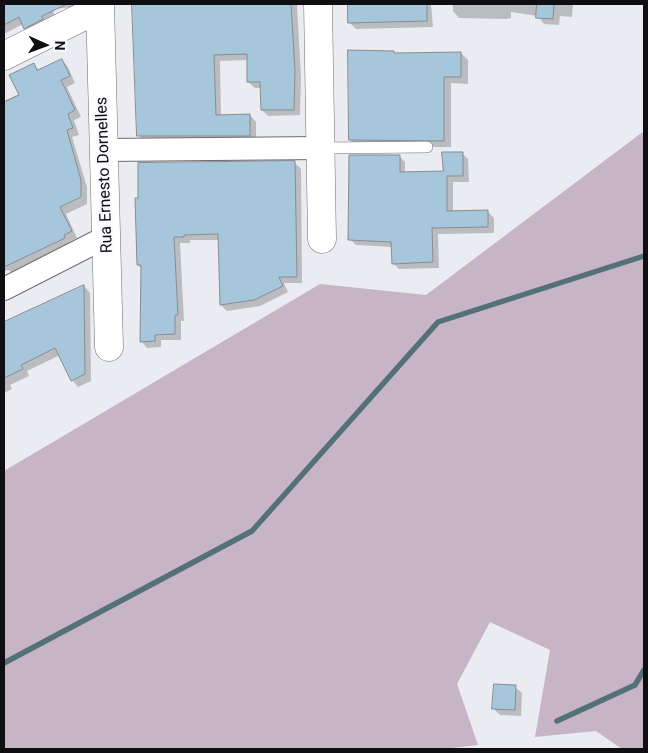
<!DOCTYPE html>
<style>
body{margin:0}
#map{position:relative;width:648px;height:753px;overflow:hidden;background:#eaecf1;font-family:Roboto,sans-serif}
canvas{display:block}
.frame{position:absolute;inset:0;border:5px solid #0f0f11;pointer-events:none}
.north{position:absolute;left:20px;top:20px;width:50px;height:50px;-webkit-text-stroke:4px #f8fafe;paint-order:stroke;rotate:92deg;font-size:14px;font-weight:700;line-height:20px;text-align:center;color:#0f0f11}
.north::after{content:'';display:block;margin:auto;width:18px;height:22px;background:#0f0f11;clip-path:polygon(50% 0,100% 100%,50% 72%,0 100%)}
</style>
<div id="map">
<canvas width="648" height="753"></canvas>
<div class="frame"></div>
<div class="north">N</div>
</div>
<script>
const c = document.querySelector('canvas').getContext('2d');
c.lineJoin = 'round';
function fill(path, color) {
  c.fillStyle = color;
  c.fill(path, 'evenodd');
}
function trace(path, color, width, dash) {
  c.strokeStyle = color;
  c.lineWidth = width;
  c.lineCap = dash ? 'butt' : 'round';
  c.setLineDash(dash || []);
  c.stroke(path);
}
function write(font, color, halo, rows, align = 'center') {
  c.font = font + ' Roboto,sans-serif';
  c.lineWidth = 4.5;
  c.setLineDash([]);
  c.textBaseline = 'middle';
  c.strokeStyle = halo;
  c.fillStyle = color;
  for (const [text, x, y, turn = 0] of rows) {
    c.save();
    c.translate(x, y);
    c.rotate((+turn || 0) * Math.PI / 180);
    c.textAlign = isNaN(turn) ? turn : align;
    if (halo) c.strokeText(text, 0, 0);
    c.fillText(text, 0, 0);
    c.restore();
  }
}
const green = new Path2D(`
 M644 131V749H622L596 731 535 737 550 650 490 622 457 684 478 745 443 749H4V471L320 284 426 295Z`);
const shadow = new Path2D(`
 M4 4H74V7L52 9 56 18 32 34 23 24 4 34Z
 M133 4H297L301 78 300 115 268 116 262 110 261 88H255L248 82V60L220 61 221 116 250 115 256 122V141L146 142 139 136Z
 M349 4H431L433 27 356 29 350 23Z
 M453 4H577L573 5 572 17 560 16 559 25 544 24 538 16 511 12V18L506 19 459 18 453 11Z
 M394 52 396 54 461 53 468 60V84L451 83V147H357L350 140Z
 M62 60 68 67 75 83 67 87 81 117 74 120 79 135 72 137 87 187V204L66 214 77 238 69 242 70 245 12 273 9 270 4 271V101L19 94 34 65 40 71Z
 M462 153 468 159 469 182H453V212H488L494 218V233L438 234 439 268 399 269 393 263 392 247 356 245 350 239 399 156 405 162V173H444Z
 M295 163 301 169 302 283H284L288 292 260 306 227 311 221 305 219 240H190V243H180L184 321H181V340H161V347L147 348 141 341 142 269 138 265 137 200Z
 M84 286 90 293 91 381 78 387 72 380 60 355 27 371 29 376 10 385 12 389 4 393V328Z
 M515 687 522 693 521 716 500 715 493 708Z`);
const stream = new Path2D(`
 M4 663 252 531 438 322 644 256
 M557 721 635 685 644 670`);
const building = new Path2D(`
 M4 4H67L42 16 43 19 24 29 19 17 4 25Z
 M132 4H291L295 71 294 110H261L260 82H247V54L214 55 216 115 250 114V136H137Z
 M348 4H427V21L348 23Z
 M537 4H554L553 19 536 18Z
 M348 50 394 51V53L461 52V77H444V141L349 140Z
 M62 59 70 76 61 80 75 110 68 114 73 128 67 130 81 180V197L60 207 72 231 64 235 65 238 4 267V102L19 95 9 75 34 63 37 70Z
 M442 152H463V176H447V211L488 210V227L432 228 433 262 392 264 391 242 348 240 349 155H400V172L443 171Z
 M295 161 297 277H279L283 286 254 300 220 305 218 234 184 235V237H174L178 315H175V334L155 335V341L140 342 141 265H137L135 198H138V163Z
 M84 285 85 374 71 381 55 348 21 365 23 369 4 378V322Z
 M494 684 516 685 515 710 492 709Z`);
const lane = new Path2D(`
 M321 148 427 147`);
const street = new Path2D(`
 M104 150 321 148
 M4 289 106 237`);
const secondary = new Path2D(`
 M100 4 109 347
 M318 4 322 239
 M4 56 100 8`);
const streetNames = [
 ["Rua Ernesto Dornelles",105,175,-92]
];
fill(green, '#c7b4c7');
fill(shadow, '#0003');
trace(stream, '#547276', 5.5);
fill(building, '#a6c6dc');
trace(building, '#878c8f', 1);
trace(lane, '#6b6d71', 12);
trace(street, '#6b6d71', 24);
trace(secondary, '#6b6d71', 29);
trace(lane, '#fff', 11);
trace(street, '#fff', 22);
trace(secondary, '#fff', 28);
write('16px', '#0f0f11', '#f8fafe', streetNames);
</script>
